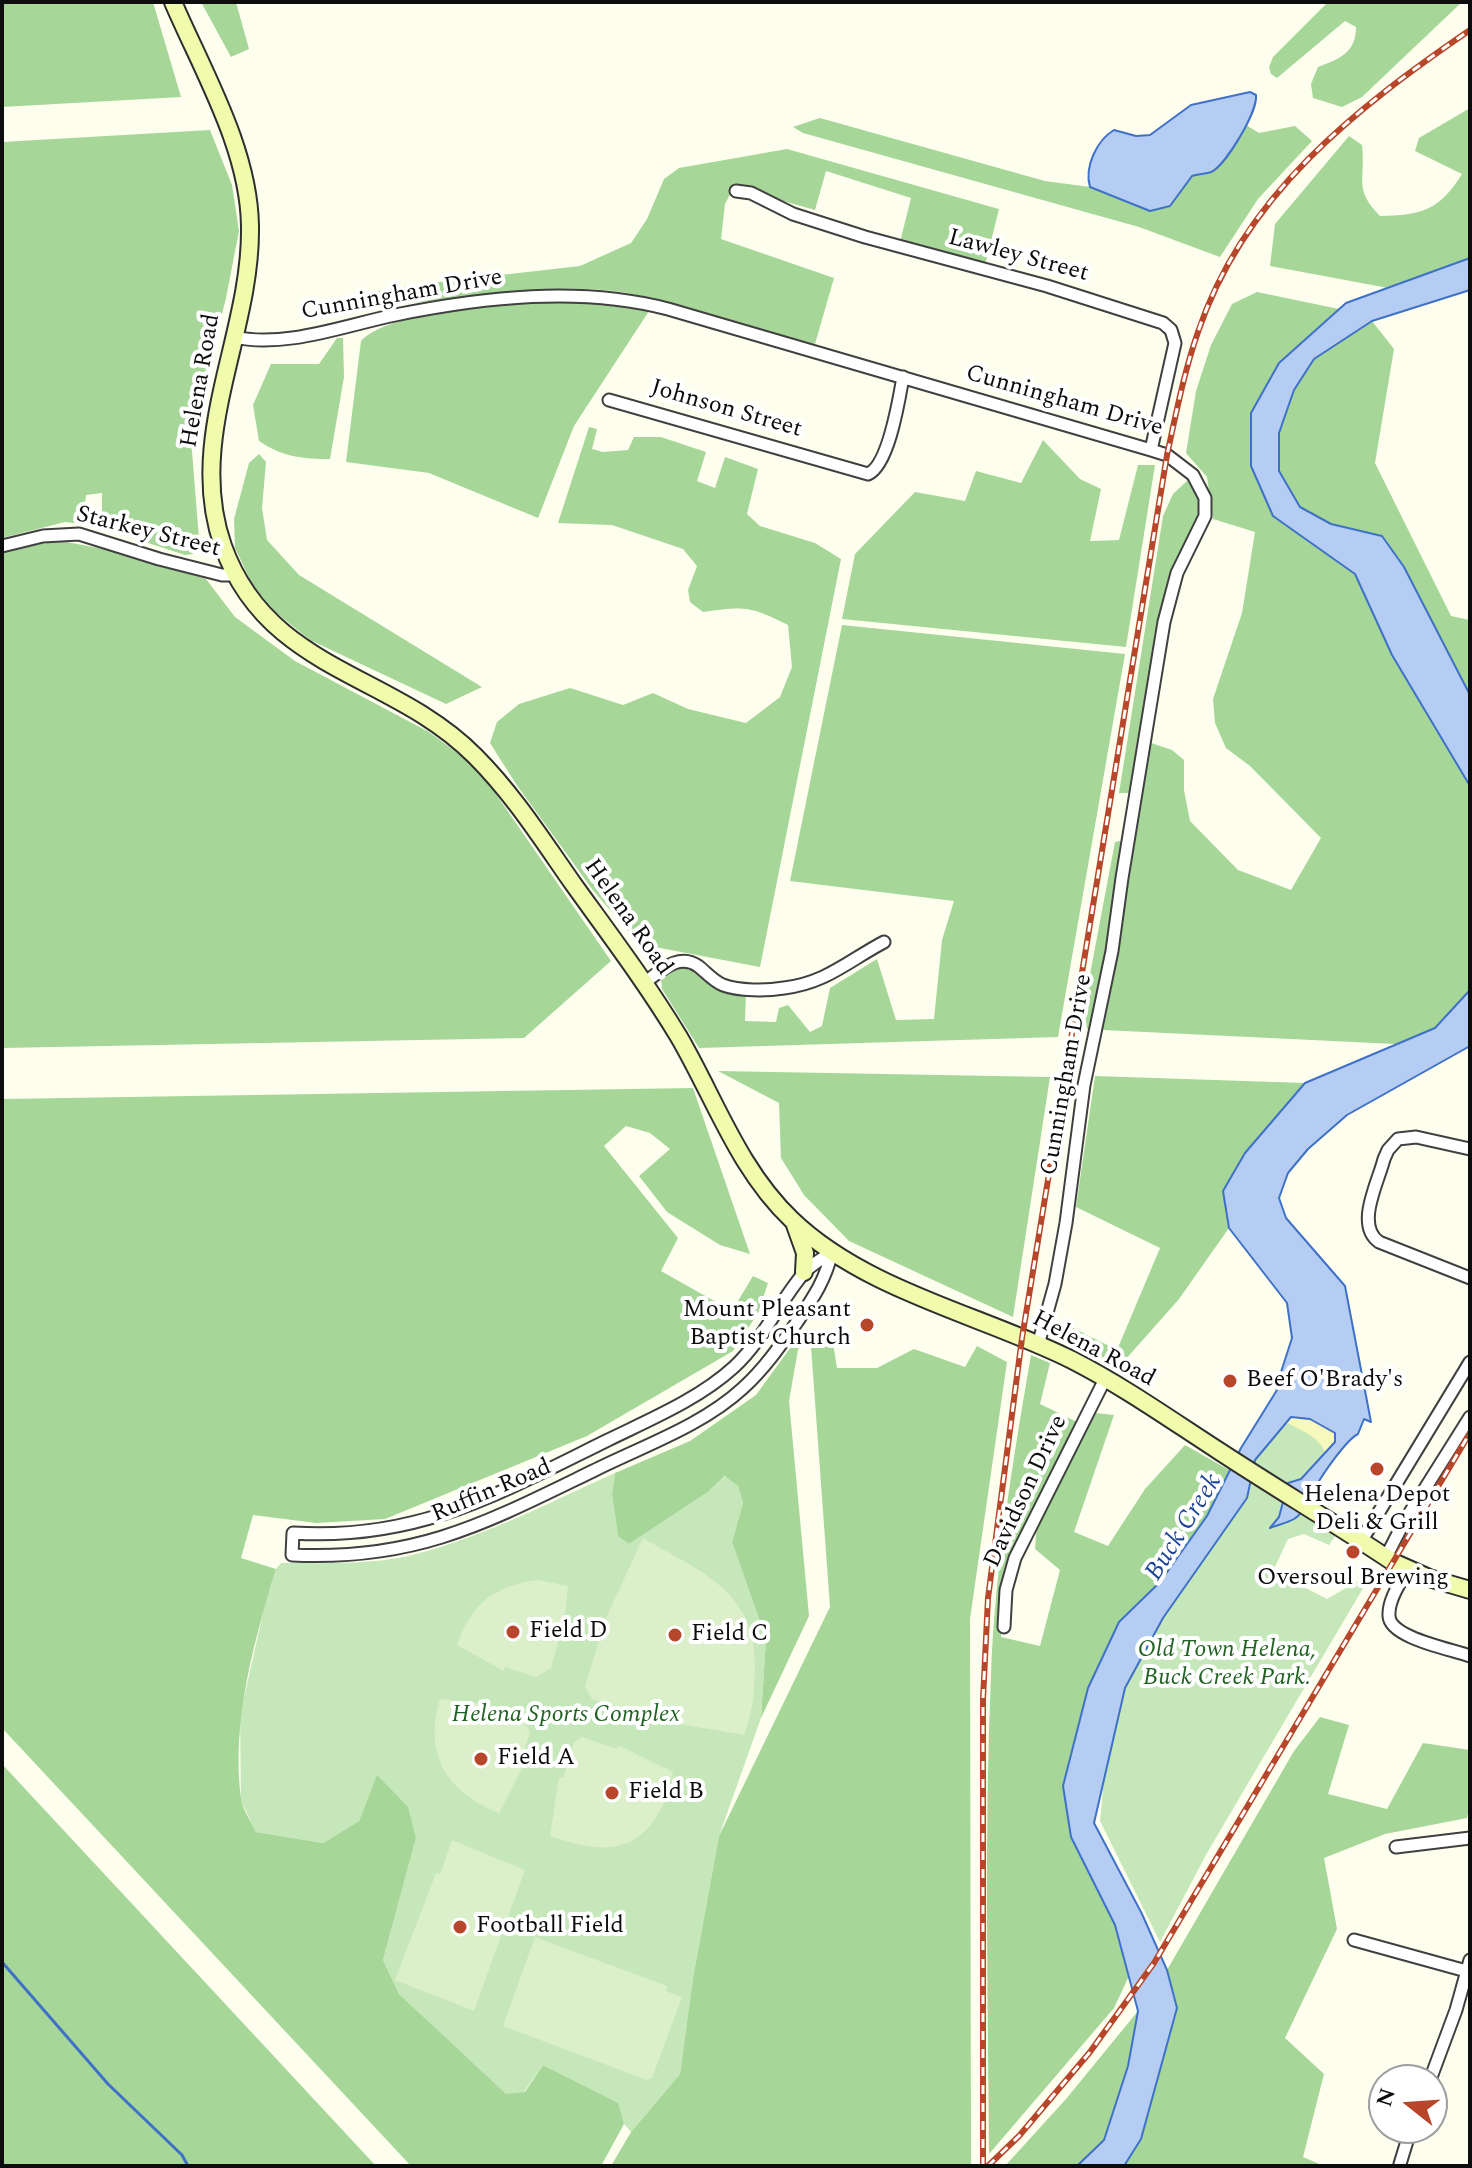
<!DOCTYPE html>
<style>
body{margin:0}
#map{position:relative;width:1472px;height:2168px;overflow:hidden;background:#fefeee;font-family:Spectral,serif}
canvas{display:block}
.frame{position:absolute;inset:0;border:4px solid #0d0d0d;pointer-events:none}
.north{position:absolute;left:1368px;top:2064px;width:80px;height:80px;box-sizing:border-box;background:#fff;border:2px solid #9e9e9e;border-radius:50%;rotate:287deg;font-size:22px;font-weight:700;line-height:32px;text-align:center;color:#0d0d0d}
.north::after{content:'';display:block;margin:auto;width:28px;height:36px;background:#b7462b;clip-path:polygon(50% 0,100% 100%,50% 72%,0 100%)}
</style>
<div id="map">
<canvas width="1472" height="2168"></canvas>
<div class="frame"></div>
<div class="north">N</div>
</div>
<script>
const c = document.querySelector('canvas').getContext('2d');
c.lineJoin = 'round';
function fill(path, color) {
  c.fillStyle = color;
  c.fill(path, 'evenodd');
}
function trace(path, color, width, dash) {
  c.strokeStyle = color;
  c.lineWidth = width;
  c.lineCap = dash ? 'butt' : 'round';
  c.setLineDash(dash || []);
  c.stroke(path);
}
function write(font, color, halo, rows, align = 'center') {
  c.font = font + ' Spectral,serif';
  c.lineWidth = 8;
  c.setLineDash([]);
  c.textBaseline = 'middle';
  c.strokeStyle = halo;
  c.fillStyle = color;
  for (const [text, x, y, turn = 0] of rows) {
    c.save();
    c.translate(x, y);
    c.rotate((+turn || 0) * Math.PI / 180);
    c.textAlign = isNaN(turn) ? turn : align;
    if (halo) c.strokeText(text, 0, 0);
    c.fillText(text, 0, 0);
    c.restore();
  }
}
const green = new Path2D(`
 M1296 1418 1337 1442 1304 1515 1336 1535 1329 1545 1304 1534 1288 1539 1273 1571 1327 1599 1372 1573 1207 1853 1160 1942 1100 1821 1104 1778 1125 1688 1163 1618 1247 1498 1255 1460 1282 1427Z
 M615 1473 612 1494 618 1535 629 1544 708 1492 726 1476 738 1486 743 1503 732 1542 766 1639 761 1718 719 1836 693 1978 680 2074 631 2132 624 2124 617 2103 543 2065 524 2092 506 2095 399 1994 383 1960 416 1838 377 1776 359 1821 323 1843 256 1832 241 1801 240 1715 264 1609 276 1569 281 1563C322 1563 377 1565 416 1554 486 1536 550 1502 615 1473Z`);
const forest = new Path2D(`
 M2 2H153L181 97 2 107Z
 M201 2H236L249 49 231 57Z
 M1328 2H1462L1362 97 1342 107 1313 98 1311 84 1318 67C1339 59 1356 53 1356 27L1345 21 1277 78 1271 74 1269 67 1273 57Z
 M1470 108V258L1388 288 1270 266 1275 224 1349 136 1362 145C1366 181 1353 188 1380 216 1421 215 1439 211 1462 174L1415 151 1419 138Z
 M820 118 1045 181 1090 187 1151 211 1170 206 1192 176 1211 172 1222 163 1246 125 1259 133 1295 126 1312 141 1258 199 1220 257 1139 227 803 133 793 127Z
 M210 130 232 185 239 231 226 298 191 439 199 539 193 554 185 555 102 528V493L86 495 83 524 65 522 2 538V142Z
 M787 149 999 209 985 265 900 242 911 198 826 171 815 210 734 187 725 204 721 239 834 278 815 344C774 333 733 322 692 310 669 304 645 296 622 292 537 281 451 302 367 307L365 304 367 293 413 285 580 266 631 243 647 219 664 179 679 168Z
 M1257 292 1339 309 1279 363 1251 413V466L1273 516 1355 574 1392 655 1470 786V990L1435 1028 1395 1044 1103 1030 1115 968 1148 742 1172 750 1184 760V790L1190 821 1238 870 1291 890 1321 838 1250 766 1226 748 1215 723 1213 699 1242 613 1255 532 1213 519 1207 477 1186 453 1196 391 1211 345 1232 304Z
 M584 302 622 305 649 311 574 426 538 518 429 473 346 462 361 341C394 306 535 303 584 302Z
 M1372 321 1394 349 1375 463 1451 616 1470 620V695L1404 567 1383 536 1331 524 1300 507 1279 471V433L1294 390 1314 359Z
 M337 338H343L344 377 330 459C303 459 282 457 259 441L253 405 271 364H319Z
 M589 427 597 429 592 449 603 452 628 450 634 437H661L706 452 697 481 715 488 725 457 758 469 747 514 760 526 815 543 841 559 760 967 639 944 592 889 516 784 490 743 497 722 519 704 570 688 623 705 653 693 688 709 746 723 780 697 792 667 788 625C750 606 745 606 703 612L690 602 688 590 697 566 683 549 612 525 558 523Z
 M1043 440 1080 479 1101 489 1090 541 1119 540 1138 465H1155L1126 647 842 619 855 554 915 492 965 501 976 471 1021 483Z
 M259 454 266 462 262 508 267 540 299 575 482 687 446 704 310 640 274 611 252 584 235 548 234 519 249 463Z
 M1188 480 1199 500V518L1161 605 1129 793H1119L1163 516 1173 494Z
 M61 541 104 549 206 579 235 617 295 661 429 732 478 768 611 961 524 1038 2 1048V553L22 547Z
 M842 625 1125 654 1058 1037 699 1048 662 989 661 979 674 965 686 966 746 992 745 1021 776 1022 779 1008 788 1005 810 1032 822 1026 830 988 877 959 896 1020 934 1019 942 940 954 901 790 881Z
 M1124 840 1093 1029H1087L1084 1006 1115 842Z
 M718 1071 1050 1077 1013 1317 849 1241 804 1195 781 1158 779 1103Z
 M1095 1076 1305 1083 1245 1153 1223 1190 1229 1228 1179 1299 1118 1368 1051 1334 1055 1319 1117 1350 1160 1248 1076 1207Z
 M693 1088 750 1254 720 1245 667 1212 639 1176 670 1149 650 1133 626 1126 604 1146 678 1238 661 1271 732 1311 753 1276 768 1283 758 1313 733 1351 587 1436 385 1519 316 1523 253 1515 241 1558 276 1569C254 1641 231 1723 241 1798 242 1809 251 1821 256 1832L323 1843 359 1821 377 1775 408 1807 416 1838 383 1960 399 1994 506 2094 525 2092 543 2065 618 2103 624 2124 601 2166H411L2 1728V1099Z
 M801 1333 789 1401 809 1616 761 1718 766 1639 732 1542 743 1503 738 1486 725 1476 708 1492 629 1544 618 1536 612 1494 615 1473 690 1441 756 1395Z
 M810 1333 832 1337 837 1368H877L914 1349 965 1367 977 1346 1007 1362 970 1619 971 2166H611L631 2132 680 2074 693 1978 719 1836 830 1607Z
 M1031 1355 1050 1363 1040 1404 1077 1422 1004 1579 1001 1637 1040 1646 1060 1570 1035 1549 1037 1521 1081 1436 1095 1413 1114 1415 1074 1532 1108 1546 1145 1489 1185 1445 1229 1470 1207 1516 1160 1582 1119 1622 1088 1688 1071 1837 1115 1925 1129 1976 1114 2008 989 2154C988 1994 984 1834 991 1674 995 1567 1013 1460 1031 1355Z
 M1320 1717 1349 1725 1328 1794 1387 1809 1423 1743 1470 1750V1804L1467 1818 1385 1834 1324 1858 1337 1929 1285 2038 1324 2074 1303 2157 1324 2166H1124L1141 2139 1177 2008 1167 1970 1294 1751Z
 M2 1764 376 2166H2Z
 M1138 2011 1128 2066 1104 2140 1077 2166H1005L1066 2099Z`);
const sand = new Path2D(`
 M1296 1413 1338 1428 1337 1445 1328 1459C1320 1436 1308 1435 1288 1423Z`);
const pitch = new Path2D(`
 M643 1538C701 1572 757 1591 755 1669 754 1694 753 1711 744 1735L639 1717 640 1713 592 1699 585 1686 600 1638 597 1637Z
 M538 1580 568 1586 563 1639H559L551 1668 536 1677 505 1667 504 1671 457 1645C472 1603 494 1586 538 1580Z
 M440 1699 491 1705 493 1709 523 1718 530 1732 521 1762 524 1765 499 1813C448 1793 423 1755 440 1699Z
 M582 1737 617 1749 618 1745 673 1772C670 1783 668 1797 662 1807 637 1858 596 1852 550 1836L559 1777 563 1778 574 1742Z
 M452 1840 525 1870 474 2011 395 1980 436 1873 440 1874Z
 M535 1937 667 1986 666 1991 682 1997 652 2078 647 2080 503 2026Z`);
const water = new Path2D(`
 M1250 92 1256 95C1258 111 1226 165 1211 172 1206 174 1198 174 1192 176L1170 206 1150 211 1090 187C1084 167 1097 140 1114 130L1136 136 1150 135 1191 105Z
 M1470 258V290L1372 321 1314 359 1294 390 1279 433V471L1300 507 1331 524 1382 536 1404 567 1470 695V786L1392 655 1355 574 1273 516 1251 466V413L1279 363 1346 303Z
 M1470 990V1046L1347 1115 1308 1149 1288 1173 1279 1198 1286 1218 1345 1286 1371 1422 1364 1419 1358 1434C1346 1440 1322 1475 1315 1488 1310 1498 1304 1513 1294 1519 1287 1523 1277 1525 1270 1528L1279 1517 1288 1483 1301 1479 1335 1442V1433L1310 1419 1291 1417 1255 1460 1247 1498 1163 1618 1125 1688 1094 1823 1142 1914 1167 1970 1177 2008 1141 2139 1124 2166H1077L1104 2140 1128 2066 1138 2011 1115 1925 1071 1837 1063 1786 1088 1688 1119 1622 1160 1582 1207 1516 1241 1448 1277 1390 1272 1382 1281 1372 1292 1338 1287 1303 1229 1228 1223 1191 1245 1153 1305 1083 1435 1028Z`);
const stream = new Path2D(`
 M2 1962 108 2084 182 2155 188 2166`);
const street = new Path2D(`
 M736 191 751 193 793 214 865 237 1047 286 1163 323 1171 330 1175 343 1151 450
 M233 337C287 348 342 326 395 315 484 297 580 286 668 309L1151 450 1167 455 1193 475 1205 498V516L1177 573 1164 622 1122 878 1112 951 1084 1085 1066 1223 1055 1284 1038 1345
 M609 400 868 474C889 465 899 399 903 377
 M2 546 43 536 79 534 159 559 222 575H237
 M644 983C660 972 678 952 698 966 706 972 713 981 723 985 739 991 766 991 784 988 826 983 848 961 884 942
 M1470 1149 1416 1137 1398 1139 1388 1150 1384 1159C1378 1183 1355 1225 1379 1242L1470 1278
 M832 1252C825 1281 813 1298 797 1322 780 1346 764 1369 743 1388 702 1426 643 1446 593 1471 486 1523 416 1561 292 1555L293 1533C418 1541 500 1493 608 1440 651 1419 699 1399 734 1367 763 1340 778 1304 803 1274 810 1265 822 1259 832 1252Z
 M1362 1540 1470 1362
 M1386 1557 1404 1522 1470 1417
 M1408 1569C1400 1583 1388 1600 1389 1616 1390 1638 1451 1649 1470 1656
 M1004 1627 1006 1590 1015 1558 1105 1379
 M1396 1847 1470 1838
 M1354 1940 1470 1972
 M1430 2080 1456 2010 1470 1960
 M1400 2164 1411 2128`);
const secondary = new Path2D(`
 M173 2C203 72 249 149 250 226 252 334 185 438 223 546 268 672 392 672 475 756 514 795 543 841 574 885 610 935 647 984 679 1037 715 1099 739 1170 792 1220 866 1291 982 1315 1072 1360 1123 1386 1171 1420 1219 1451 1277 1489 1336 1524 1393 1562L1429 1578 1470 1590
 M795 1225 805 1253 804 1272`);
const rail = new Path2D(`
 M983 2166V1699L988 1598 1022 1338 1167 455C1176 414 1184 372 1198 332 1244 195 1356 108 1470 30
 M988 2166 1019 2136 1090 2052 1154 1963 1470 1433`);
const markers = [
 [867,1325,8,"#b7462b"],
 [1230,1381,8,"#b7462b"],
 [1377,1469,8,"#b7462b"],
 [1353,1552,8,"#b7462b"],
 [513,1632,8,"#b7462b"],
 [675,1635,8,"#b7462b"],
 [481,1759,8,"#b7462b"],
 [612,1793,8,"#b7462b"],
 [460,1927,8,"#b7462b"]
];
const streetNames = [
 ["Lawley Street",1018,257,15],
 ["Cunningham Drive",402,296,-10],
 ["Helena Road",202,381,-80],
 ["Cunningham Drive",1064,402,16],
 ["Johnson Street",726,410,16],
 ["Starkey Street",148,533,14],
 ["Helena Road",627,918,55],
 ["Cunningham Drive",1068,1075,-80],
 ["Helena Road",1093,1350,28],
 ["Ruffin Road",492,1492,-23],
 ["Davidson Drive",1027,1492,-65]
];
const poiNames = [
 ["Mount Pleasant",851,1311,"right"],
 ["Baptist Church",851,1339,"right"],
 ["Beef O'Brady's",1246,1381],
 ["Helena Depot",1377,1496,"center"],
 ["Deli & Grill",1377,1524,"center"],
 ["Oversoul Brewing",1353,1579,"center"],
 ["Field D",529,1632],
 ["Field C",691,1635],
 ["Field A",497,1759],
 ["Field B",628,1793],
 ["Football Field",476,1927]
];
const parkNames = [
 ["Old Town Helena,",1227,1651],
 ["Buck Creek Park.",1227,1679],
 ["Helena Sports Complex",566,1716]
];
const waterNames = [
 ["Buck Creek",1185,1528,-58]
];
fill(green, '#c6e7b9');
fill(forest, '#a6d799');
fill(sand, '#f7f8bc');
fill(pitch, '#daefca');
fill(water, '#b5cdf3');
trace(water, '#3f71c7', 2);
trace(stream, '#3f71c7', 3);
trace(street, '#404040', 15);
trace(secondary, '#2f2f2f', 20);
trace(street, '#fff', 11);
trace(secondary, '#f1fbac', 16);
trace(rail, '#b7462b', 6);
trace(rail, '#fff', 3, [9]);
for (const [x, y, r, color] of markers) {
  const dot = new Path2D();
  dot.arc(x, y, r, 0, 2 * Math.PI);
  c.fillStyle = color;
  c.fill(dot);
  trace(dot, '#fff', 3);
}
write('24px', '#0d0d0d', '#fff', streetNames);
write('24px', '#0d0d0d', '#fff', poiNames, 'left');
write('italic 24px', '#206222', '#fff', parkNames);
write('italic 26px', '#1c4599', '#fff', waterNames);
</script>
